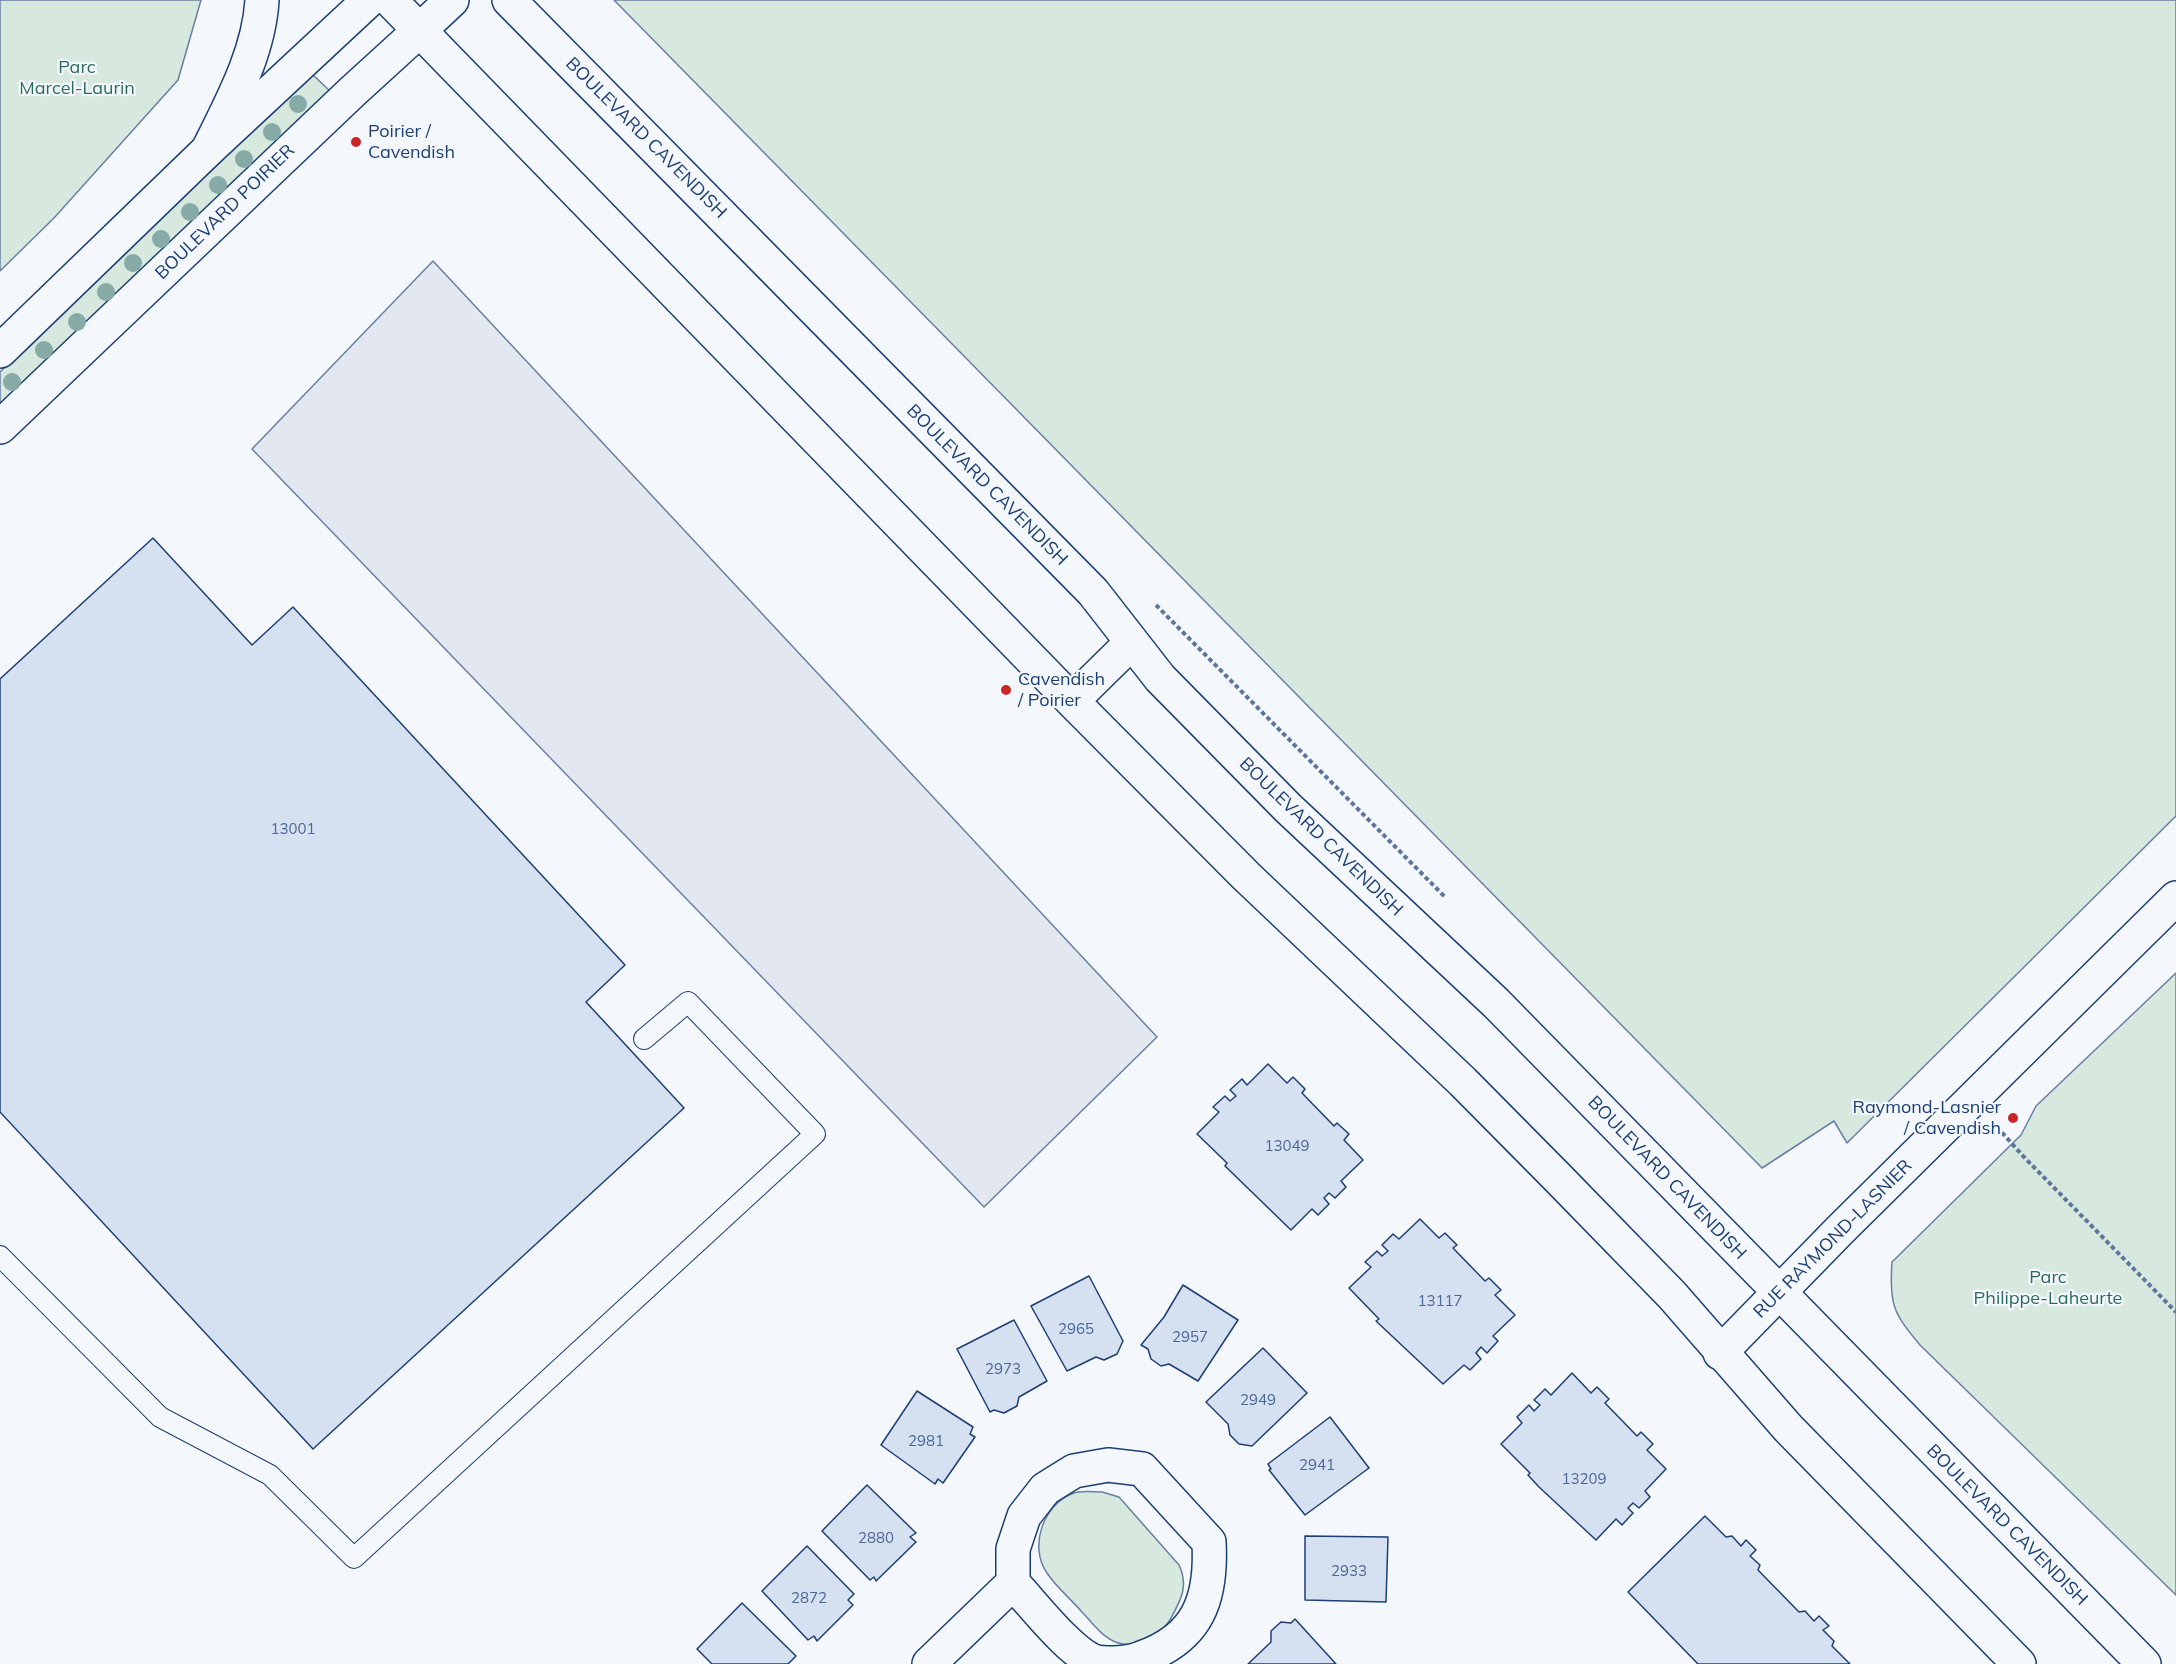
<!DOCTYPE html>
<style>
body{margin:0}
canvas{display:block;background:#f4f7fb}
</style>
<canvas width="2176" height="1664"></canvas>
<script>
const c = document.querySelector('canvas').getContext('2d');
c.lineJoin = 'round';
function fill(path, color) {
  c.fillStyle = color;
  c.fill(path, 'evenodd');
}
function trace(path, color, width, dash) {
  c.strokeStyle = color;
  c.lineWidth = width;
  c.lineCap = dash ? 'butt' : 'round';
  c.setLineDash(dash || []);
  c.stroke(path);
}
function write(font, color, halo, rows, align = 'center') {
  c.font = font + ' Mulish,sans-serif';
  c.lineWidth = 4.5;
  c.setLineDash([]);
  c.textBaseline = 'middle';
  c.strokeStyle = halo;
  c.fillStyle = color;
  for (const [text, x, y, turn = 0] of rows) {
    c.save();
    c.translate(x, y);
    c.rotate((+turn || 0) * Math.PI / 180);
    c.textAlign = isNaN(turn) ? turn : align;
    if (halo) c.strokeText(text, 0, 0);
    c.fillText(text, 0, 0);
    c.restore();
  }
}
const green = new Path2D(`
 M0 0H201L178 80 54 218 0 271Z
 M614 0H2176V816L1847 1143 1834 1121 1762 1168Z
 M311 73 332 93 0 412V372Z
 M2176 973V1595L1920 1345C1893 1313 1889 1304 1892 1262L2021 1135 2036 1106Z
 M1102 1492 1119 1497 1179 1565C1189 1586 1181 1600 1170 1620 1162 1633 1139 1646 1123 1644 1105 1642 1093 1623 1081 1611 1070 1598 1056 1587 1047 1573 1028 1546 1044 1503 1074 1493 1082 1490 1094 1492 1102 1492Z`);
const parking = new Path2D(`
 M433 261 1157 1037 984 1207 252 449Z`);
const building = new Path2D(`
 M153 538 252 645 293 607 625 965 586 1002 684 1108 313 1449 0 1112V679Z
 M1268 1064 1287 1083 1293 1077 1305 1089 1302 1093 1334 1126 1337 1123 1349 1134 1344 1140 1363 1160 1341 1181 1346 1187 1335 1198 1329 1193 1324 1198 1329 1204 1318 1215 1312 1209 1291 1230 1225 1166 1227 1163 1197 1134 1219 1112 1213 1107 1225 1096 1230 1101 1236 1096 1230 1090 1242 1079 1247 1085Z
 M1420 1219 1439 1238 1445 1233 1457 1245 1453 1248 1485 1281 1489 1278 1501 1290 1495 1295 1515 1315 1493 1336 1498 1341 1487 1353 1481 1347 1476 1353 1481 1359 1470 1370 1464 1365 1443 1384 1376 1321 1379 1319 1349 1288 1371 1267 1365 1262 1377 1251 1382 1256 1388 1251 1382 1245 1393 1234 1399 1239Z
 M1089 1276 1123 1341 1117 1354 1104 1360 1096 1357 1067 1371 1031 1306Z
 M1183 1285 1238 1320 1198 1381 1169 1364 1161 1366 1151 1359 1148 1349 1141 1345 1164 1317Z
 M1014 1320 1047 1381 1019 1397 1017 1406 1004 1413 994 1410 990 1412 957 1349Z
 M1263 1348 1307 1393 1252 1446 1239 1444 1230 1435 1228 1424 1206 1402Z
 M1572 1373 1591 1393 1597 1387 1609 1399 1605 1403 1637 1436 1641 1432 1653 1444 1647 1450 1666 1469 1645 1491 1650 1497 1639 1508 1633 1503 1628 1508 1633 1513 1622 1525 1616 1519 1596 1540 1539 1487 1528 1475 1530 1473 1501 1444 1522 1423 1517 1417 1529 1405 1534 1411 1540 1405 1534 1400 1545 1389 1551 1395Z
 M917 1391 973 1427 970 1434 975 1437 943 1483 938 1479 935 1484 881 1445Z
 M1330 1417 1369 1468 1305 1515 1269 1470 1271 1469 1268 1464Z
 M867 1485 916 1533 910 1537 916 1542 876 1581 874 1577 870 1580 822 1531Z
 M1705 1516 1726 1537 1732 1536 1741 1546 1746 1540 1756 1550 1750 1556 1760 1565 1758 1570 1799 1612 1805 1611 1814 1621 1819 1616 1829 1626 1823 1630 1834 1641 1832 1646 1850 1664H1698L1628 1592Z
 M1305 1536 1388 1537 1386 1602 1305 1600Z
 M807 1546 854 1594 848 1600 853 1605 817 1641 814 1636 808 1640 762 1591Z
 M742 1603 796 1656 788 1664H712L697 1649Z
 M1295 1619 1336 1664H1248L1271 1642V1631L1281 1622 1291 1623Z`);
const path = new Path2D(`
 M1156 605 1446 898
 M1997 1127 2023 1156 2176 1312`);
const lane = new Path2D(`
 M0 1256 160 1417 270 1475 354 1558 815 1134 688 1002 644 1039`);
const street = new Path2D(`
 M0 351 208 150 369 0
 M0 427 352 92 420 30
 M1720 1353 1841 1229 2176 898
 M1108 1465 1142 1469 1209 1542C1212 1598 1199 1638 1141 1658 1129 1663 1109 1664 1096 1662 1071 1654 1033 1604 1013 1583V1549L1024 1516 1045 1489 1074 1471Z
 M929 1664 1013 1583`);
const secondary = new Path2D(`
 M390 0 1072 701 1246 876 1463 1082 1558 1178 1672 1295 1788 1428 2019 1664
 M509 0 1093 592 1160 678 1288 808 1496 1003 2144 1664
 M420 30 452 0
 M208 150C231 103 259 53 262 0
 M1072 701 1131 643`);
const trees = [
 [298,104],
 [272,132],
 [244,159],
 [218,185],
 [190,212],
 [161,239],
 [133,263],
 [106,292],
 [77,322],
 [44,350],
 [12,382]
];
const markers = [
 [356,142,6,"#c62828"],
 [1006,690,6,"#c62828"],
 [2013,1118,6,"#c62828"]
];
const numberNames = [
 ["13001",293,829],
 ["13049",1287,1146],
 ["13117",1440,1301],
 ["2965",1076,1329],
 ["2957",1190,1337],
 ["2973",1003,1369],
 ["2949",1258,1400],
 ["2981",926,1441],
 ["2941",1317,1465],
 ["13209",1584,1479],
 ["2880",876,1538],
 ["2933",1349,1571],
 ["2872",809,1598]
];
const parkNames = [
 ["Parc",77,68],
 ["Marcel-Laurin",77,89],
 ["Parc",2048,1278],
 ["Philippe-Laheurte",2048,1299]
];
const poiNames = [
 ["Poirier /",368,132],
 ["Cavendish",368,153],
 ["Cavendish",1018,680],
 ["/ Poirier",1018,701],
 ["Raymond-Lasnier",2001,1108,"right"],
 ["/ Cavendish",2001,1129,"right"]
];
const streetNames = [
 ["BOULEVARD CAVENDISH",646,138,45],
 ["BOULEVARD POIRIER",225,212,-44],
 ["BOULEVARD CAVENDISH",987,485,45],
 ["BOULEVARD CAVENDISH",1321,837,44],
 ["BOULEVARD CAVENDISH",1667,1178,46],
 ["RUE RAYMOND-LASNIER",1833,1239,-45],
 ["BOULEVARD CAVENDISH",2007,1525,45]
];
fill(green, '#d7e8df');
trace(green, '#687fa3', 1.5);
fill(parking, '#e3e8f0');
trace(parking, '#687fa3', 1.5);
fill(building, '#d5e0f0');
trace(building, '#1d3f73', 1.5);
trace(lane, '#1d3f73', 22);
trace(street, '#1d3f73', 36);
trace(secondary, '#1d3f73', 36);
trace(path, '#5e769c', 4, [4.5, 3]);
trace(lane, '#f4f7fb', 20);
trace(street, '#f4f7fb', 33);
trace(secondary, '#f4f7fb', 33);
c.fillStyle = '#86aba6';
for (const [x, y] of trees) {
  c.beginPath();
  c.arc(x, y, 9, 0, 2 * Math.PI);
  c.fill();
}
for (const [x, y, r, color] of markers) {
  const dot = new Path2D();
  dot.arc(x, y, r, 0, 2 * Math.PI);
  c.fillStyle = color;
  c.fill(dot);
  trace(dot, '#f4f7fb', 2);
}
write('15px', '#4b6792', null, numberNames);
write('18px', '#2c6c60', '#f4f7fb', parkNames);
write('18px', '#1d3f73', '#f4f7fb', poiNames, 'left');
write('18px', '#1d3f73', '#f4f7fb', streetNames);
</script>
